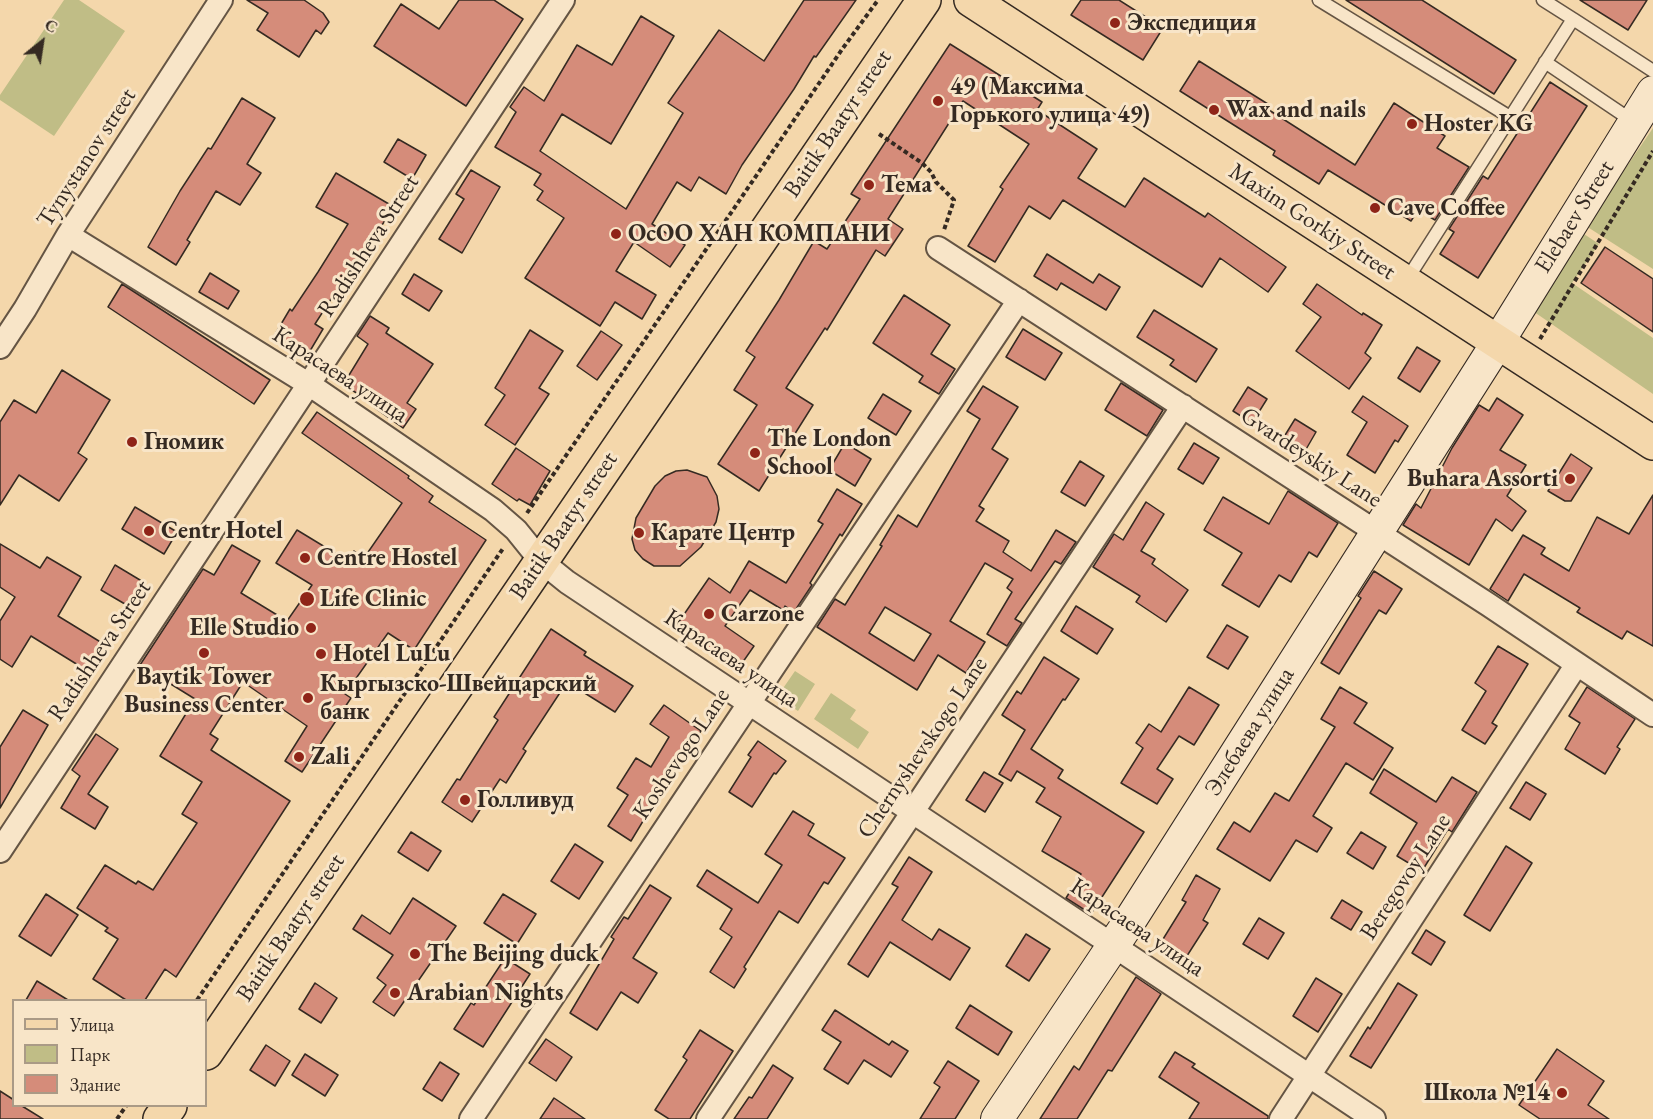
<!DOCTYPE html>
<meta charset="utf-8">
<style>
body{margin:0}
#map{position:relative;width:1653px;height:1119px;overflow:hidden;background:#f4d7ab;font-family:"EB Garamond",serif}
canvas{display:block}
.legend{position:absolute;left:12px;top:999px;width:195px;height:108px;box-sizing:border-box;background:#f8e5c8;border:2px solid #aa9a86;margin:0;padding:8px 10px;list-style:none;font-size:18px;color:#352a22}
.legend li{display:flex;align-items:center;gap:12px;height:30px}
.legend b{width:30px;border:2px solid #aa9a86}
.north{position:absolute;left:12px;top:12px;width:60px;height:60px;-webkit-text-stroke:4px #f8e5c8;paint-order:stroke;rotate:30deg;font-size:16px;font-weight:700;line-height:24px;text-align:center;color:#352a22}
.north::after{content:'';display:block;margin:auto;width:21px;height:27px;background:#352a22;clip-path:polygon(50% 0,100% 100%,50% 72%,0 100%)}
</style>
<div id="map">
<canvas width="1653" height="1119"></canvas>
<ul class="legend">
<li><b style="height:8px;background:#f4d7ab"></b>Улица</li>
<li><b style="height:16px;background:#c0bd86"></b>Парк</li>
<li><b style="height:16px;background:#d58c7a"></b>Здание</li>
</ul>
<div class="north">С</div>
</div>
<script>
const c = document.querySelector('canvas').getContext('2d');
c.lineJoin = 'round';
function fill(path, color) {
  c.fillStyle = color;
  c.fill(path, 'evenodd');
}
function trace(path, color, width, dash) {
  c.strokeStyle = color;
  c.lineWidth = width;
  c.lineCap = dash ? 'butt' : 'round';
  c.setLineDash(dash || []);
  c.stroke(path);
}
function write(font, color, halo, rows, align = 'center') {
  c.font = font + ' "EB Garamond",serif';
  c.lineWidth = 6;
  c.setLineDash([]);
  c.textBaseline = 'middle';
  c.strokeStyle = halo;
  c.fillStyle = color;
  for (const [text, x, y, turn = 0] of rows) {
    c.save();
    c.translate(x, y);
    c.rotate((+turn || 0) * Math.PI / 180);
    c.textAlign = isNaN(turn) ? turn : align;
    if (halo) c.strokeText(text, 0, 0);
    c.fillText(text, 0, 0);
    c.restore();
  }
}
const green = new Path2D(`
 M64 0H79L125 31 54 136 0 100V95Z
 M1653 128V269L1586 226Z
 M1575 228 1599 244 1572 283 1653 338V394L1527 307Z
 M795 671 815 684 798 711 777 697Z
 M831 693 856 710 850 719 869 732 858 749 814 719Z`);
const building = new Path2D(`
 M247 0H304L323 13 329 22 321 34 316 30 299 57 257 30 268 13Z
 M459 0H494L523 19 466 106 374 46 401 4 439 29Z
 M804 0H856L816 57 814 56 794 89 742 165 726 194 699 177 691 191 677 182 652 224 685 245 670 267 634 242 616 271 656 295 642 319 615 302 600 326 525 278 564 218 537 200 543 191 534 185 541 174 495 147 516 112 510 107 524 87 544 101 577 45 612 65 641 16 674 36 611 144 562 114 540 151 626 209 683 113 668 103 719 30 764 61Z
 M1081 0H1119L1163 28 1143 60 1071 15Z
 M1346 0H1422L1516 60 1494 94Z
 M1580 0H1647L1628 30Z
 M950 44 1042 102 1037 110 1097 149 1078 178 1125 207 1144 178 1205 217 1208 213 1286 267 1268 292 1220 258 1202 287 1063 200 1050 219 1029 206 995 262 968 246 1003 189 1000 187 1029 144 963 101 888 219 903 229 885 256 876 250 827 330 825 328 786 388 813 405 759 491 718 464 757 405 734 390 755 357 746 351 779 300 814 241 827 249 860 199 851 194Z
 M1199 61 1271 106 1269 110 1355 165 1394 103 1445 136 1437 148 1469 167 1435 220 1418 210 1411 221 1328 170 1319 184 1273 155 1275 151 1180 91Z
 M1550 82 1587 106 1478 278 1440 254 1454 232 1449 229 1483 176 1488 179Z
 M242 98 275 118 247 164 261 173 240 205 216 191 187 240 190 242 176 265 148 247 180 191 208 148 211 149Z
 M398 139 426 155 412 179 384 162Z
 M471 170 500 187 462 253 439 239 464 199 456 194Z
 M336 173 394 207 376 234 374 232 315 324 323 329 307 356 274 336 290 309 292 311 318 272 348 224 316 207Z
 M1605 247 1653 279V332L1581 283Z
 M1047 254 1093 283 1099 274 1120 287 1106 310 1061 283 1057 290 1034 276Z
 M210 273 239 291 228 309 199 292Z
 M414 274 442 291 429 311 402 294Z
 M122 284 270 380 254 404 108 307Z
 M1317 284 1362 315 1363 313 1382 325 1365 353 1371 358 1349 389 1296 351 1321 317 1303 304Z
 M904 295 950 325 931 354 955 369 939 394 919 382 923 376 873 343Z
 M1154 310 1217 349 1196 382 1170 365 1174 360 1137 337Z
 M370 316 389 328 386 333 433 364 407 403 416 409 403 428 375 408 377 405 343 385 368 344 357 336Z
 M1023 329 1062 353 1045 380 1006 357Z
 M530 330 563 351 539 388 549 394 515 445 485 425 505 395 495 388Z
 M601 331 622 345 597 380 577 366Z
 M1417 347 1440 361 1420 392 1398 378Z
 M62 370 110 400 78 453 87 459 59 501 19 475 0 505V422L14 400 36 413Z
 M1121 383 1163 410 1147 436 1105 410Z
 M983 386 1018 407 992 449 1008 459 979 506 984 509 976 521 1009 541 1003 552 1031 571 1056 530 1076 542 1061 564 1055 561 1015 619 1022 623 1007 646 987 634 1012 592 1007 588 1013 579 985 563 950 621 985 642 966 673 938 655 917 690 817 627 835 599 845 605 882 546 880 545 898 515 917 527 980 419 967 411ZM885 607 931 634 914 661 869 633Z
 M1248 387 1267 399 1252 423 1233 411Z
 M883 394 911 411 896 435 868 418Z
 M1363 396 1408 426 1398 442 1395 440 1375 473 1347 455 1367 422 1352 412Z
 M1497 398 1523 415 1500 450 1526 465 1507 496 1526 511 1512 531 1496 519 1469 565 1403 525 1416 504 1421 508 1452 448 1479 405 1489 411Z
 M317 412 409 476 408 478 433 496 429 502 486 540 414 650 388 633 345 694 351 698 302 772 285 761 307 726 243 682 210 734 218 739 211 750 290 801 176 977 165 969 145 1000H126L93 979 118 939 105 931 108 928 77 908 105 865 136 884 138 881 153 890 197 823 182 814 202 782 160 756 195 699 140 665 203 569 214 575 232 545 260 561 241 593 287 621 312 585 276 563 297 530 348 561 354 551 364 558 402 503 302 433Z
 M1295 419 1316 432 1301 458 1279 445Z
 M845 443 871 459 855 486 829 470Z
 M1194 443 1219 458 1203 484 1178 469Z
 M516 448 550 471 530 505 519 499 517 501 492 484Z
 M1571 454 1592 468 1571 501H1565L1548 491Z
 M1080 461 1104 476 1085 506 1061 492Z
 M687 470 707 477 717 496 719 509 716 522 701 547 680 566H654L643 559 635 550 632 539 636 518 655 486 665 476 676 471Z
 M837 489 862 504 842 536 840 534 810 583 812 585 794 612 785 606 783 610 750 590 725 626 754 646 738 669 676 626 709 578 730 593 749 561 786 583 823 524 818 521Z
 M1288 491 1338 523 1317 557 1309 552 1291 582 1279 575 1259 607 1222 585 1242 553 1204 530 1223 497 1269 524Z
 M1653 495V646L1627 631 1622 639 1577 612 1580 608 1524 574 1508 601 1490 589 1523 535 1545 548 1541 554 1569 571 1597 517 1629 534Z
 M1146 502 1164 514 1141 551 1155 559 1152 564 1188 590 1166 622 1136 602 1140 596 1093 567 1114 534 1123 540Z
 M135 507 177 532 164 554 122 529Z
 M0 544 40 568 47 557 81 577 58 616 107 646 91 673 31 636 12 667 0 659V621L15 597 0 587Z
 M115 565 145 583 130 607 101 590Z
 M1374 571 1402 589 1386 614 1379 610 1339 674 1321 663 1361 598 1358 596Z
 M1076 606 1113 629 1097 654 1061 631Z
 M1227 625 1248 637 1228 669 1207 657Z
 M551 629 586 652 584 655 633 686 615 712 567 682 523 749 526 751 506 783 500 779 472 822 442 802 457 779 460 780 498 720 494 717Z
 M1498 646 1528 664 1492 723 1497 726 1485 744 1462 730 1486 691 1475 683Z
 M1044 657 1079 679 1065 700 1063 699 1031 749 1063 770 1058 778 1144 832 1091 914 1066 898 1081 874 1042 851 1061 817 1036 802 1045 788 1017 771 1011 781 999 774 1025 730 1002 715 1017 691 1021 694Z
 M1189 687 1219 705 1194 745 1179 736 1157 769 1173 779 1157 804 1121 783 1143 748 1136 743 1149 724 1161 732Z
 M1340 687 1367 703 1354 723 1393 748 1373 780 1346 763 1313 816 1332 828 1317 852 1296 840 1270 881 1217 849 1234 822 1250 832 1275 793 1289 801 1335 727 1321 719Z
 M1587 687 1635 719 1617 747 1620 749 1605 774 1565 749 1580 723 1569 716Z
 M664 705 701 731 669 778 631 841 608 826 628 795 617 788 636 758 651 767 669 737 650 724Z
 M23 710 48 725 0 808V747Z
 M96 734 118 749 88 794 108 807 95 829 61 808 80 776 72 770Z
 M758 741 786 761 776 774 774 773 752 807 729 792 751 757 748 755Z
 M1384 769 1436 802 1452 777 1477 792 1452 832 1448 829 1422 871 1397 856 1417 823 1370 793Z
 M984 772 1003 783 985 812 966 800Z
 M1526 782 1546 794 1530 820 1510 808Z
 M793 811 814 824 808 835 845 858 828 884 824 882 798 923 779 911 744 967 746 969 734 988 710 972 732 937 720 929 732 909 697 886 707 870 758 903 782 865 765 854Z
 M411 832 441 851 428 871 398 852Z
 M1361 832 1386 847 1373 869 1347 853Z
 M575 844 603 862 579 899 551 881Z
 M1506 846 1532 863 1490 931 1464 915Z
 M909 857 932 872 902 920 932 940 939 929 970 948 950 980 890 942 868 977 848 964 898 887 892 884Z
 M1196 875 1220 889 1203 920 1208 923 1185 959 1160 944 1186 902 1182 900Z
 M650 885 671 898 633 958 657 973 638 1003 621 992 597 1030 570 1013 614 939 611 937 624 917 628 919Z
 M46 894 78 915 51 956 19 936Z
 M503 894 536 914 517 944 484 923Z
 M413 898 456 926 394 1016 373 1002 386 985 377 978 393 955 353 929 362 915 390 934Z
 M1342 900 1362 912 1351 930 1331 918Z
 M1259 918 1284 933 1268 959 1243 944Z
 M1426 930 1445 942 1431 965 1412 953Z
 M1026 934 1050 949 1029 981 1006 966Z
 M505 958 530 974 483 1047 454 1029 471 1003 474 1005Z
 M1136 977 1161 994 1112 1071 1108 1070 1077 1119H1040L1074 1066 1079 1070Z
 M1316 978 1342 994 1318 1032 1293 1016Z
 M37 981 68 1000H26Z
 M315 983 337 998 321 1023 299 1009Z
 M1398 983 1417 995 1371 1068 1350 1056 1368 1027 1370 1029Z
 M970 1005 1012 1032 998 1055 956 1028Z
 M835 1010 889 1045 892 1041 908 1051 891 1077 864 1060 848 1084 824 1069 841 1042 822 1030Z
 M700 1030 733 1051 690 1119H669L655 1110 687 1060 683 1057Z
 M546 1039 572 1057 556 1081 529 1063Z
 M266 1045 290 1061 275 1086 250 1070Z
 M1557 1049 1604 1081 1588 1105 1609 1119H1540L1519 1105Z
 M1175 1052 1195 1064 1192 1067 1268 1116V1119H1189L1199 1103 1159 1077Z
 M305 1054 338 1075 325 1096 292 1075Z
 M948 1061 979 1081 955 1119H920L940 1087 934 1083Z
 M440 1062 459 1074 442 1101 423 1089Z
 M773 1065 793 1078 767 1119H734L749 1097 752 1098Z
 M0 1091 14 1100V1106H22L43 1119H0Z
 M554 1098 585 1119H540Z`);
const path = new Path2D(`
 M879 134 922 163 931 172 936 182 954 200 944 230
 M1540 339 1653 151
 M527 513 843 48 878 0
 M197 1000 504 547
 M117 1119 126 1106`);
const lane = new Path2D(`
 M1319 0 1510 117
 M1543 0 1573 19
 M1545 62 1634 122
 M1406 281 1573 19 1653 71`);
const street = new Path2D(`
 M68 235 310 385 493 510 516 530 541 561 567 582 1374 1119
 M938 248 1489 605 1653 715
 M0 347 25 309 68 235 221 0
 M0 851 563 0
 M471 1119 1019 300
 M708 1119 1183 406
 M1281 1119 1577 664`);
const secondary = new Path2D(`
 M997 1119 1129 922 1498 342 1653 92`);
const primary = new Path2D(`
 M971 0 1653 443
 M206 1053 924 0
 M160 1119 170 1106`);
const markers = [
 [1115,23,6,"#8f2418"],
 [938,101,6,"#8f2418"],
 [1214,110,6,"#8f2418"],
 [1412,124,6,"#8f2418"],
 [869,185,6,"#8f2418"],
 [1375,208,6,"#8f2418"],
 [616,234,6,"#8f2418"],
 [132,442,6,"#8f2418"],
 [755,453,6,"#8f2418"],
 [1570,479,6,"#8f2418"],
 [149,531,6,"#8f2418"],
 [639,533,6,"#8f2418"],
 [305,558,6,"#8f2418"],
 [307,599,8,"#8f2418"],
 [709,614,6,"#8f2418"],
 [311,628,6,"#8f2418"],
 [204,653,6,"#8f2418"],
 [321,654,6,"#8f2418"],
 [308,698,6,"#8f2418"],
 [299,757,6,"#8f2418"],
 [465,800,6,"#8f2418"],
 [415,954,6,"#8f2418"],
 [395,993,6,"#8f2418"],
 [1562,1093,6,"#8f2418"]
];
const poiNames = [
 ["Экспедиция",1127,23],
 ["49 (Максима",950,87],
 ["Горького улица 49)",950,115],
 ["Wax and nails",1226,110],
 ["Hoster KG",1424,124],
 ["Тема",881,185],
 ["Cave Coffee",1387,208],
 ["ОсОО ХАН КОМПАНИ",628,234],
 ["The London",767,439],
 ["School",767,467],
 ["Гномик",144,442],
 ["Buhara Assorti",1558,479,"right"],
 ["Centr Hotel",161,531],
 ["Карате Центр",651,533],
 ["Centre Hostel",317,558],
 ["Life Clinic",320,599],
 ["Carzone",721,614],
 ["Elle Studio",299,628,"right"],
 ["Hotel LuLu",333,654],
 ["Baytik Tower",204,677,"center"],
 ["Business Center",204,705,"center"],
 ["Кыргызско-Швейцарский",320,684],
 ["банк",320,712],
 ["Zali",311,757],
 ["Голливуд",477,800],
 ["The Beijing duck",427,954],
 ["Arabian Nights",407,993],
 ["Школа №14",1550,1093,"right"]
];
const streetNames = [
 ["Baitik Baatyr street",838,124,-56],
 ["Tynystanov street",87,158,-57],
 ["Elebaev Street",1575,217,-58],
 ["Maxim Gorkiy Street",1312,222,33],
 ["Radishheva Street",369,246,-57],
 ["Карасаева улица",340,375,33],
 ["Gvardeyskiy Lane",1311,458,33],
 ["Baitik Baatyr street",564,526,-56],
 ["Radishheva Street",100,651,-56],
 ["Карасаева улица",731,659,34],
 ["Элебаева улица",1250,732,-58],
 ["Chernyshevskogo Lane",923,748,-56],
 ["Koshevogo Lane",682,754,-56],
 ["Beregovoy Lane",1406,877,-57],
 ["Baitik Baatyr street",291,928,-56],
 ["Карасаева улица",1137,928,34]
];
fill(green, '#c0bd86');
fill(building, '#d58c7a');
trace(building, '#352a22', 1.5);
trace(lane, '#655544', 15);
trace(street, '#655544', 26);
trace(secondary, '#352a22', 34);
trace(primary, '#352a22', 36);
trace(path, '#352a22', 4, [4.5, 3]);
trace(lane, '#f8e5c8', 12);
trace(street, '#f8e5c8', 22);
trace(secondary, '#f8e5c8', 32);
trace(primary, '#f4d7ab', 33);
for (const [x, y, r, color] of markers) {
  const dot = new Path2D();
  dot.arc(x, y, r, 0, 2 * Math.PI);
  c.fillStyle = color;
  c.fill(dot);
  trace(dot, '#f8e5c8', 2);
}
write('bold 24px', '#352a22', '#f8e5c8', poiNames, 'left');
write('24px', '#352a22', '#f8e5c8', streetNames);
</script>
